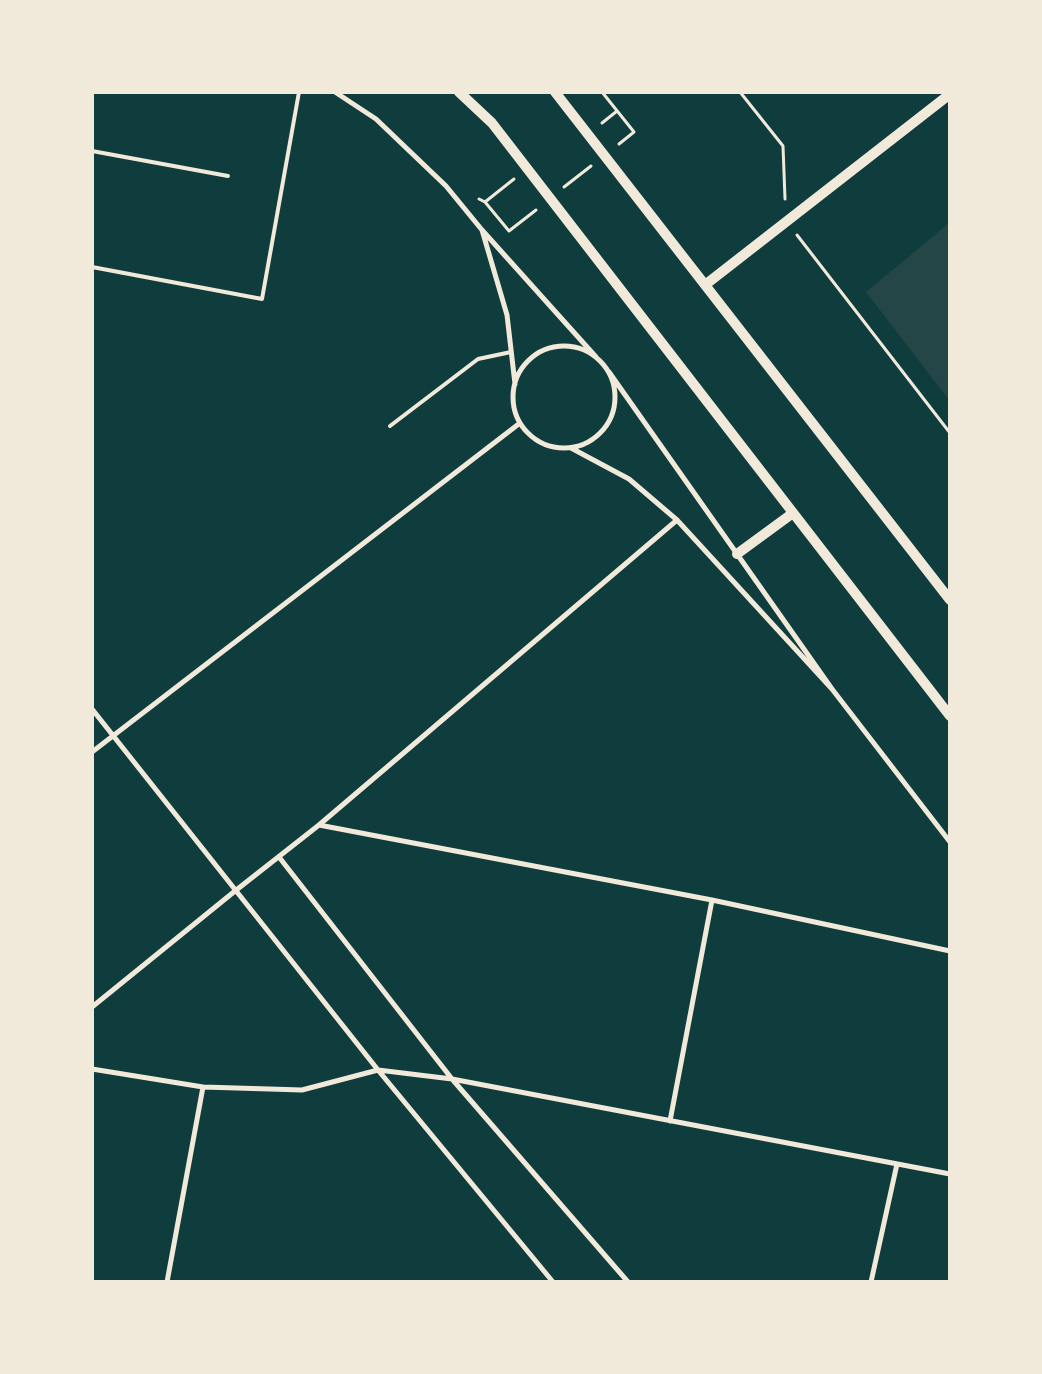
<!DOCTYPE html>
<style>
body{margin:0}
#map{position:relative;width:1042px;height:1374px;overflow:hidden;background:#0f3d3e;font-family:"Nunito Sans",sans-serif}
canvas{display:block}
.frame{position:absolute;inset:0;border:94px solid #f1e9da;pointer-events:none}
</style>
<div id="map">
<canvas width="1042" height="1374"></canvas>
<div class="frame"></div>
</div>
<script>
const c = document.querySelector('canvas').getContext('2d');
c.lineJoin = 'round';
function fill(path, color) {
  c.fillStyle = color;
  c.fill(path, 'evenodd');
}
function trace(path, color, width, dash) {
  c.strokeStyle = color;
  c.lineWidth = width;
  c.lineCap = dash ? 'butt' : 'round';
  c.setLineDash(dash || []);
  c.stroke(path);
}
const green = new Path2D(`
 M949 223V400L866 292Z`);
const path = new Path2D(`
 M602 92 634 132 619 144
 M740 92 783 146 785 199
 M602 123 617 111
 M564 187 591 166
 M479 199 485 202 509 231 536 210
 M485 202 514 179
 M797 235 950 433`);
const service = new Path2D(`
 M92 151 228 176
 M92 267 262 299 299 92
 M390 426 478 359 511 352`);
const minor = new Path2D(`
 M335 92 376 119 446 186 482 230
 M513 397a51 51 0 1 1 102 0a51 51 0 1 1-102 0Z
 M515 384 507 315 482 230 596 357
 M571 448 629 479 677 520 832 689 609 372
 M832 689 950 842
 M92 709 378 1070 553 1282
 M92 752 520 423
 M319 825 712 900 950 951
 M279 857 452 1079 628 1282
 M92 1007 235 891 319 825 677 520
 M92 1069 203 1087 302 1090 378 1070 452 1079 950 1174
 M670 1121 712 900
 M167 1282 203 1087
 M871 1282 897 1164`);
const secondary = new Path2D(`
 M459 92 492 123 950 716
 M555 92 950 600
 M705 285 950 94
 M737 554 793 513`);
fill(green, '#244646');
trace(path, '#f1e9da', 3);
trace(service, '#f1e9da', 4);
trace(minor, '#f1e9da', 5);
trace(secondary, '#f1e9da', 10);
</script>
